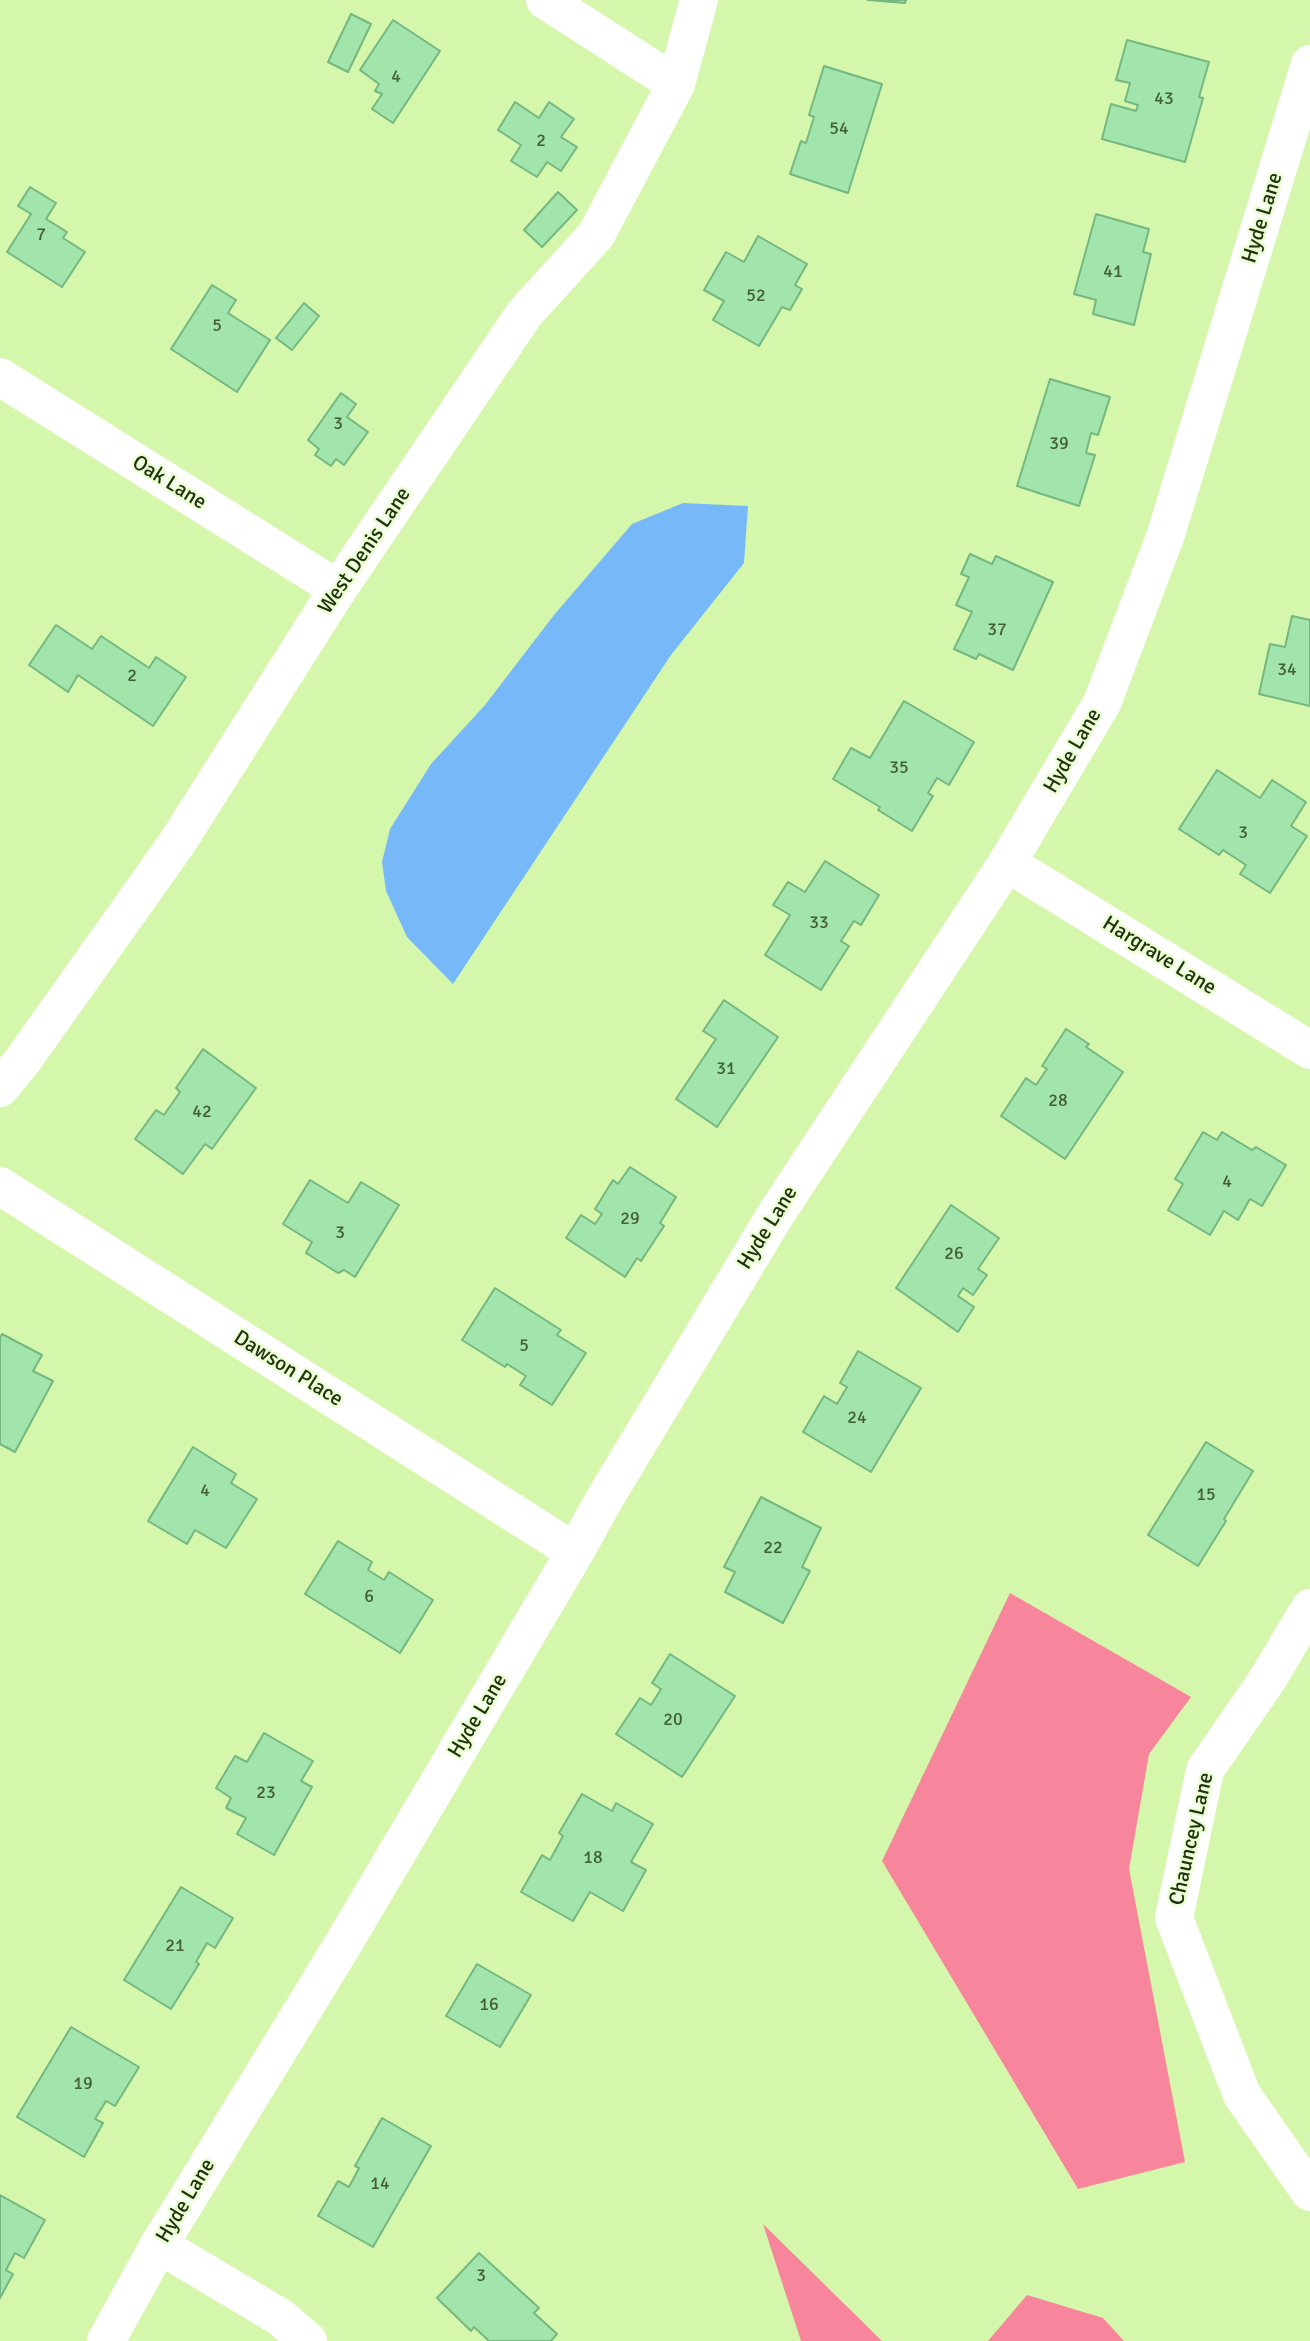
<!DOCTYPE html>
<style>
body{margin:0}
canvas{display:block;background:#d4f7ab}
</style>
<canvas width="1310" height="2341"></canvas>
<script>
const c = document.querySelector('canvas').getContext('2d');
c.lineJoin = 'round';
function fill(path, color) {
  c.fillStyle = color;
  c.fill(path, 'evenodd');
}
function trace(path, color, width, dash) {
  c.strokeStyle = color;
  c.lineWidth = width;
  c.lineCap = dash ? 'butt' : 'round';
  c.setLineDash(dash || []);
  c.stroke(path);
}
function write(font, color, halo, rows, align = 'center') {
  c.font = font + ' Signika,sans-serif';
  c.lineWidth = 5;
  c.setLineDash([]);
  c.textBaseline = 'middle';
  c.strokeStyle = halo;
  c.fillStyle = color;
  for (const [text, x, y, turn = 0] of rows) {
    c.save();
    c.translate(x, y);
    c.rotate((+turn || 0) * Math.PI / 180);
    c.textAlign = isNaN(turn) ? turn : align;
    if (halo) c.strokeText(text, 0, 0);
    c.fillText(text, 0, 0);
    c.restore();
  }
}
const forest = new Path2D(`
 M1010 1593 1191 1697 1149 1754 1129 1869 1185 2162 1078 2189 882 1861Z
 M763 2224 882 2341H801Z
 M1027 2295 1103 2318 1124 2341H988Z`);
const water = new Path2D(`
 M683 503 748 506 744 563 671 655 453 984 407 937 386 891 382 862 390 829 431 764 485 705 554 615 632 524Z`);
const building = new Path2D(`
 M868 0H906L905 3Z
 M351 14 371 24 348 72 328 62Z
 M393 20 440 51 393 123 372 109 382 94 375 91 379 84 360 70Z
 M1127 40 1209 62 1199 97 1203 98 1185 162 1102 139 1111 104 1136 111 1138 105 1125 101 1130 83 1116 80Z
 M824 66 882 84 848 193 790 174 801 141 806 143 814 117 809 115Z
 M515 102 539 118 549 102 574 119 561 137 577 147 561 171 547 162 537 177 511 161 521 145 498 130Z
 M30 187 56 203 46 219 67 232 63 238 85 252 62 287 7 252 31 214 18 206Z
 M558 192 577 210 542 247 524 230Z
 M1096 214 1149 229 1143 252 1151 254 1134 325 1093 314 1096 300 1074 294Z
 M758 236 807 264 795 285 802 289 790 310 782 307 759 346 713 320 724 301 704 290 726 252 744 262Z
 M212 285 236 300 228 313 270 340 237 392 171 349Z
 M304 303 319 316 292 350 276 338Z
 M1050 379 1110 397 1098 435 1091 433 1086 453 1095 455 1079 506 1017 486Z
 M341 393 356 404 347 417 368 432 344 465 336 459 331 466 315 455 319 449 308 440Z
 M970 554 992 564 996 556 1053 582 1013 670 979 654 976 659 954 649 972 612 956 605 969 577 961 574Z
 M1292 616 1310 620V706L1259 694 1270 644 1285 647Z
 M56 625 92 649 101 636 149 668 156 657 186 677 153 726 78 675 68 692 29 665Z
 M904 701 974 742 949 785 937 778 928 793 933 796 912 831 878 810 880 807 833 779 851 748 870 758Z
 M1217 770 1260 798 1272 780 1306 802 1291 826 1307 836 1270 893 1240 874 1246 865 1223 850 1219 855 1179 829Z
 M825 861 879 895 861 925 854 921 841 941 849 946 821 990 765 955 790 915 773 905 788 882 805 892Z
 M724 1000 778 1037 717 1127 676 1099 716 1039 703 1031Z
 M1066 1029 1089 1044 1086 1047 1123 1072 1065 1159 1001 1116 1026 1078 1036 1085 1047 1069 1042 1066Z
 M203 1049 256 1088 212 1149 205 1144 183 1174 135 1139 156 1110 164 1115 180 1092 176 1088Z
 M1203 1132 1217 1140 1222 1132 1252 1150 1256 1147 1286 1165 1262 1206 1250 1199 1238 1220 1224 1211 1210 1235 1168 1210 1183 1184 1175 1179Z
 M630 1167 676 1197 660 1223 664 1226 641 1261 637 1258 625 1277 566 1238 581 1215 595 1224 602 1214 595 1209 613 1180 618 1184Z
 M310 1180 348 1203 361 1182 399 1205 355 1277 344 1270 338 1273 306 1253 312 1242 283 1224Z
 M951 1205 999 1238 978 1269 987 1275 973 1295 963 1288 958 1296 974 1307 958 1332 896 1288Z
 M495 1288 561 1330 557 1335 586 1353 552 1405 520 1385 526 1376 507 1364 505 1367 462 1340Z
 M2 1334 42 1355 33 1371 53 1381 15 1452 0 1444V1338Z
 M858 1351 921 1388 871 1472 803 1432 824 1396 837 1404 847 1387 840 1383Z
 M1206 1442 1253 1471 1224 1519 1226 1521 1198 1566 1148 1535Z
 M193 1447 236 1474 231 1483 257 1499 226 1548 195 1530 187 1544 148 1521Z
 M761 1497 821 1528 802 1567 810 1571 783 1623 725 1592 735 1572 724 1567Z
 M338 1541 372 1562 368 1570 384 1580 389 1572 433 1600 400 1653 305 1594Z
 M670 1654 735 1696 682 1777 616 1734 640 1698 651 1705 661 1689 652 1683Z
 M264 1733 313 1761 301 1781 312 1787 274 1855 237 1834 246 1818 226 1808 231 1798 216 1788 235 1756 247 1762Z
 M582 1794 612 1811 616 1803 653 1824 631 1862 646 1870 623 1911 590 1892 573 1921 521 1892 542 1855 550 1860 563 1836 559 1833Z
 M181 1887 233 1918 215 1948 207 1943 196 1962 199 1964 171 2009 124 1980Z
 M477 1964 531 1995 500 2047 446 2016Z
 M71 2027 139 2067 115 2106 106 2101 95 2119 103 2123 84 2157 17 2117Z
 M382 2118 431 2146 373 2247 318 2216 338 2181 349 2187 359 2168 355 2166Z
 M0 2195 45 2220 24 2258 15 2253 6 2270 13 2274 0 2298Z
 M479 2253 539 2308 534 2313 557 2334 551 2341H489L474 2327 471 2331 437 2298Z`);
const minor = new Path2D(`
 M545 0 676 84
 M0 377 338 589
 M1007 863 1310 1050
 M0 1088 23 1060 177 843 338 589 525 313 596 235 676 84 699 0
 M0 1186 575 1552
 M1310 1608 1267 1680 1205 1770 1174 1918 1242 2095 1310 2192
 M159 2245 280 2317 308 2341
 M106 2341 159 2245 342 1946 575 1552 605 1498 776 1214 1007 863 1102 703 1165 537 1310 64`);
const numberNames = [
 ["4",396,77],
 ["43",1164,99],
 ["54",839,129],
 ["2",541,141],
 ["7",41,235],
 ["41",1113,272],
 ["52",756,296],
 ["5",217,326],
 ["3",338,424],
 ["39",1059,444],
 ["37",997,630],
 ["34",1287,670],
 ["2",132,676],
 ["35",899,768],
 ["3",1243,833],
 ["33",819,923],
 ["31",726,1069],
 ["28",1058,1101],
 ["42",202,1112],
 ["4",1227,1182],
 ["29",630,1219],
 ["3",340,1233],
 ["26",954,1254],
 ["5",524,1346],
 ["24",857,1418],
 ["4",205,1491],
 ["15",1206,1495],
 ["22",773,1548],
 ["6",369,1597],
 ["20",673,1720],
 ["23",266,1793],
 ["18",593,1858],
 ["21",175,1946],
 ["16",489,2005],
 ["19",83,2084],
 ["14",380,2184],
 ["3",481,2276]
];
const streetNames = [
 ["Hyde Lane",1263,218,-73],
 ["Oak Lane",169,483,32],
 ["West Denis Lane",365,551,-56],
 ["Hyde Lane",1073,751,-60],
 ["Hargrave Lane",1159,956,32],
 ["Hyde Lane",768,1228,-58],
 ["Dawson Place",288,1369,32],
 ["Hyde Lane",478,1716,-59],
 ["Chauncey Lane",1192,1839,-77],
 ["Hyde Lane",186,2201,-59]
];
fill(forest, '#f7859b');
fill(water, '#77b9f8');
fill(building, '#a2e5ac');
trace(building, '#75b780', 2);
trace(minor, '#fff', 38);
write('18px', '#435d38', null, numberNames);
write('21px', '#233012', '#e9ffd2', streetNames);
</script>
